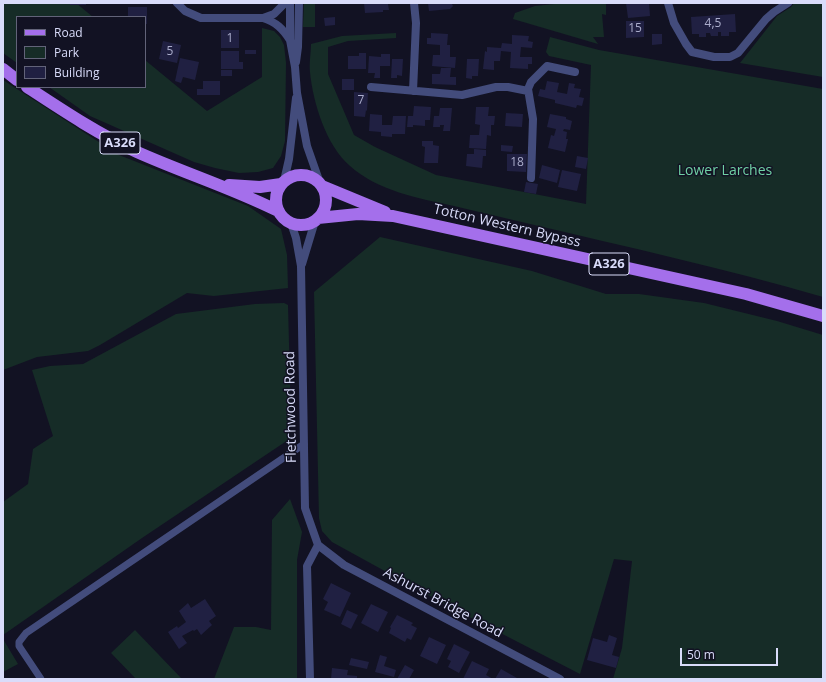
<!DOCTYPE html>
<style>
body{margin:0}
#map{position:relative;width:826px;height:682px;overflow:hidden;background:#121223;font-family:"Open Sans",sans-serif}
canvas{display:block}
.frame{position:absolute;inset:0;border:4px solid #d9dcfa;pointer-events:none}
.legend{position:absolute;left:16px;top:16px;width:130px;height:72px;box-sizing:border-box;background:#121223;border:1px solid #626379;margin:0;padding:5px 7px;list-style:none;font-size:12px;color:#d9dcfa}
.legend li{display:flex;align-items:center;gap:8px;height:20px}
.legend b{width:20px;border:1px solid #626379}
.scale{position:absolute;left:680px;top:648px;width:98px;height:18px;box-sizing:border-box;border:2px solid #d9dcfa;border-top:0;padding-left:5px;font-size:12px;line-height:14px;white-space:nowrap;color:#d9dcfa;-webkit-text-stroke:3px #121223;paint-order:stroke}
</style>
<div id="map">
<canvas width="826" height="682"></canvas>
<div class="frame"></div>
<ul class="legend">
<li><b style="height:5px;background:#a46feb"></b>Road</li>
<li><b style="height:11px;background:#162c27"></b>Park</li>
<li><b style="height:11px;background:#202042"></b>Building</li>
</ul>
<div class="scale">50 m</div>
</div>
<script>
const c = document.querySelector('canvas').getContext('2d');
c.lineJoin = 'round';
function fill(path, color) {
  c.fillStyle = color;
  c.fill(path, 'evenodd');
}
function trace(path, color, width, dash) {
  c.strokeStyle = color;
  c.lineWidth = width;
  c.lineCap = dash ? 'butt' : 'round';
  c.setLineDash(dash || []);
  c.stroke(path);
}
function write(font, color, halo, rows, align = 'center') {
  c.font = font + ' "Open Sans",sans-serif';
  c.lineWidth = 3;
  c.setLineDash([]);
  c.textBaseline = 'middle';
  c.strokeStyle = halo;
  c.fillStyle = color;
  for (const [text, x, y, turn = 0] of rows) {
    c.save();
    c.translate(x, y);
    c.rotate((+turn || 0) * Math.PI / 180);
    c.textAlign = isNaN(turn) ? turn : align;
    if (halo) c.strokeText(text, 0, 0);
    c.fillText(text, 0, 0);
    c.restore();
  }
}
const green = new Path2D(`
 M3 3H76L93 17H17V63L3 53Z
 M304 3H315V27H303Z
 M564 3H606V15L602 14 604 37H593L598 44 513 19 515 13 535 6Z
 M794 3H823V77L740 63 777 16 791 7Z
 M262 28 274 31 280 37 284 45 286 63 285 141 281 156 273 168 258 172 239 173 215 168 194 162 90 116 49 87H145V60L207 111 262 77Z
 M396 33V38L348 41 328 47V74L354 135 375 147 436 175 586 204 591 65 549 56 546 52 550 37 599 50 823 89V297C727 269 628 247 530 224 505 218 479 212 454 206 418 198 378 191 350 166 326 145 313 103 310 72 309 63 311 53 311 44L342 36Z
 M3 80 119 155 248 206 281 229 287 255 288 288 214 296 187 293 100 345 88 351 37 357 3 370Z
 M380 237 532 271 606 294H639L704 303 777 321 823 335V679H613L622 648 632 561 614 559 580 674 452 608 332 542 322 531 319 518 314 292Z
 M284 303 288 305 291 420 288 440 142 538 3 635V502L28 484 33 449 53 436 32 370 50 366 83 364 176 314 255 304Z
 M290 499 302 532 297 560V679H214L234 627H256L271 630 272 520Z
 M135 630 182 679H136L111 653Z
 M3 639 18 664 3 672Z`);
const building = new Path2D(`
 M70 3H86V5H70Z
 M364 3 388 4 389 10H383V12L365 13Z
 M428 3H446L452 4 453 6 450 9 429 11Z
 M626 3H649L650 16 628 18Z
 M128 7H147V24H145V17H128Z
 M735 14 736 32H729V36H721V32H718V36H711L710 33H706V37H699V34H692L691 17Z
 M335 17V25L325 26 324 18Z
 M626 21H644V37L626 38Z
 M221 30H239V48H221Z
 M431 33 448 34 447 45H450V57H456L455 68 432 66 433 55H440V45L427 44V38H431Z
 M652 34H662V44L652 45Z
 M512 35 529 36 528 41 533 42 532 48 521 47 520 57H532V64H528V69L510 68 511 52 501 51 500 61H494V70L483 69 485 51 487 52V47L501 48 502 43 512 44Z
 M163 41 181 45 177 63 159 59Z
 M245 50H256V54H245Z
 M221 51H239V62H243V69H221Z
 M359 53H366V69H348V56H359Z
 M381 54H390V66H380V78H374L375 73H368L369 56 381 57Z
 M180 58 199 62 195 80 183 77 181 83 175 81Z
 M392 59H403L402 76 397 75V78H391Z
 M467 59H479L478 76H472V79L466 78Z
 M441 68H451L450 77H456V85L432 84V74H440Z
 M221 70H232V76H221Z
 M342 79H354V90H342Z
 M203 81H220V95H197V89H203Z
 M547 81 559 83 557 92 567 94 569 83 575 84 574 88 581 89 579 97 584 98 582 106 577 105 576 108 555 103V100L538 96 540 89 545 90Z
 M354 92 368 93 367 111 366 110 365 117 354 116Z
 M414 106 431 107 430 120H425V126L413 125V127H407L408 116H413Z
 M476 107H489L488 116H495L494 125H491V136L487 135 486 149 469 148 470 135H479L480 125 475 124Z
 M440 108H452L450 131H443L444 125H440V127H433L434 116H439Z
 M506 113 523 114 522 127 505 126Z
 M370 114 382 115V125H392L393 116H406L405 134H392V137L381 136V132L369 131Z
 M550 114 566 117V119L572 121 570 130 564 129 563 131 567 132 566 139H568L565 152 548 148 551 135 554 136 556 129 547 127Z
 M422 141H433V145L439 146 438 163H424L425 147 422 146Z
 M501 145 513 146 512 152 501 151Z
 M474 149 486 150V156H483L482 168 466 166 467 154H474Z
 M507 154H527L526 172 507 171Z
 M577 156 588 158 586 169 575 167Z
 M542 165 560 170 557 183 539 178Z
 M562 170 581 174 577 191 558 187Z
 M526 182 538 184 536 194 524 192Z
 M331 583 351 593 340 617 324 610 328 602 323 599Z
 M205 599 216 616 209 621 212 625 201 635 197 629 194 631 193 630 182 636 187 643 179 649 168 632 177 626 178 628 186 622 179 611 188 603 191 608Z
 M371 604 388 612 378 632 361 623Z
 M347 610 358 615 351 629 341 624Z
 M397 615 413 623 411 625 417 628 411 640 407 638 405 642 389 633 391 628 390 627Z
 M609 635 617 638 612 655 619 657 616 668 587 660 593 638 607 642Z
 M429 637 446 645 437 664 420 656Z
 M454 644 470 652 459 673 448 667 451 661 447 659Z
 M380 655 387 657 384 666 396 670 394 677 375 672Z
 M351 658 369 662 367 669 349 665Z
 M472 661 489 669 486 675 493 679H463Z
 M405 665 414 670 409 679H397Z
 M332 668 348 670 347 675 357 676V679H331Z
 M501 669 517 678 516 679H495Z`);
const lane = new Path2D(`
 M41 679 19 646V642L26 633 304 444`);
const street = new Path2D(`
 M177 3 185 11 201 18H263C276 22 283 29 290 40
 M290 3V40L295 67 297 93 307 146 320 183
 M668 3 674 23 686 44 692 52 714 57H730L738 53 766 19 774 12 788 3
 M263 18 274 14 285 3
 M296 62 298 47 299 3
 M371 87 462 95 496 87H508L528 91
 M413 91 416 23 414 3
 M531 178 533 119 528 89 531 82 547 66 575 72
 M284 181 289 159 296 98
 M291 223 296 238 301 266 305 508 318 545
 M302 264 315 221
 M318 545 344 565 560 679
 M310 679 307 566 318 545`);
const primary = new Path2D(`
 M3 69 17 80
 M27 87C62 110 98 134 137 152 184 173 232 188 278 211
 M276 200a25 25 0 1 1 50 0a25 25 0 1 1-50 0Z
 M229 185 260 187 281 184
 M322 186 385 212
 M318 218 358 214 393 216 746 294 823 316`);
const numberNames = [
 ["4,5",713,24],
 ["15",635,29],
 ["1",230,39],
 ["5",170,52],
 ["7",361,101],
 ["18",517,163]
];
const shields = [
 [120,143,40],
 [609,264,40]
];
const shieldNames = [
 ["A326",120,143],
 ["A326",609,264]
];
const parkNames = [
 ["Lower Larches",725,171]
];
const streetNames = [
 ["Totton Western Bypass",507,226,13],
 ["Fletchwood Road",291,407,-91],
 ["Ashurst Bridge Road",443,603,28]
];
fill(green, '#162c27');
fill(building, '#202042');
trace(lane, '#434c7c', 7);
trace(street, '#434c7c', 8);
trace(primary, '#a46feb', 12);
write('12px', '#abadcc', null, numberNames);
for (const [x, y, w] of shields) {
  const box = new Path2D();
  box.roundRect(x - w / 2, y - 11, w, 22, 3);
  c.fillStyle = '#121223';
  c.fill(box);
  trace(box, '#d9dcfa', 1);
}
write('bold 13px', '#d9dcfa', null, shieldNames);
write('14px', '#6fd0a4', '#121223', parkNames);
write('14px', '#d9dcfa', '#121223', streetNames);
</script>
